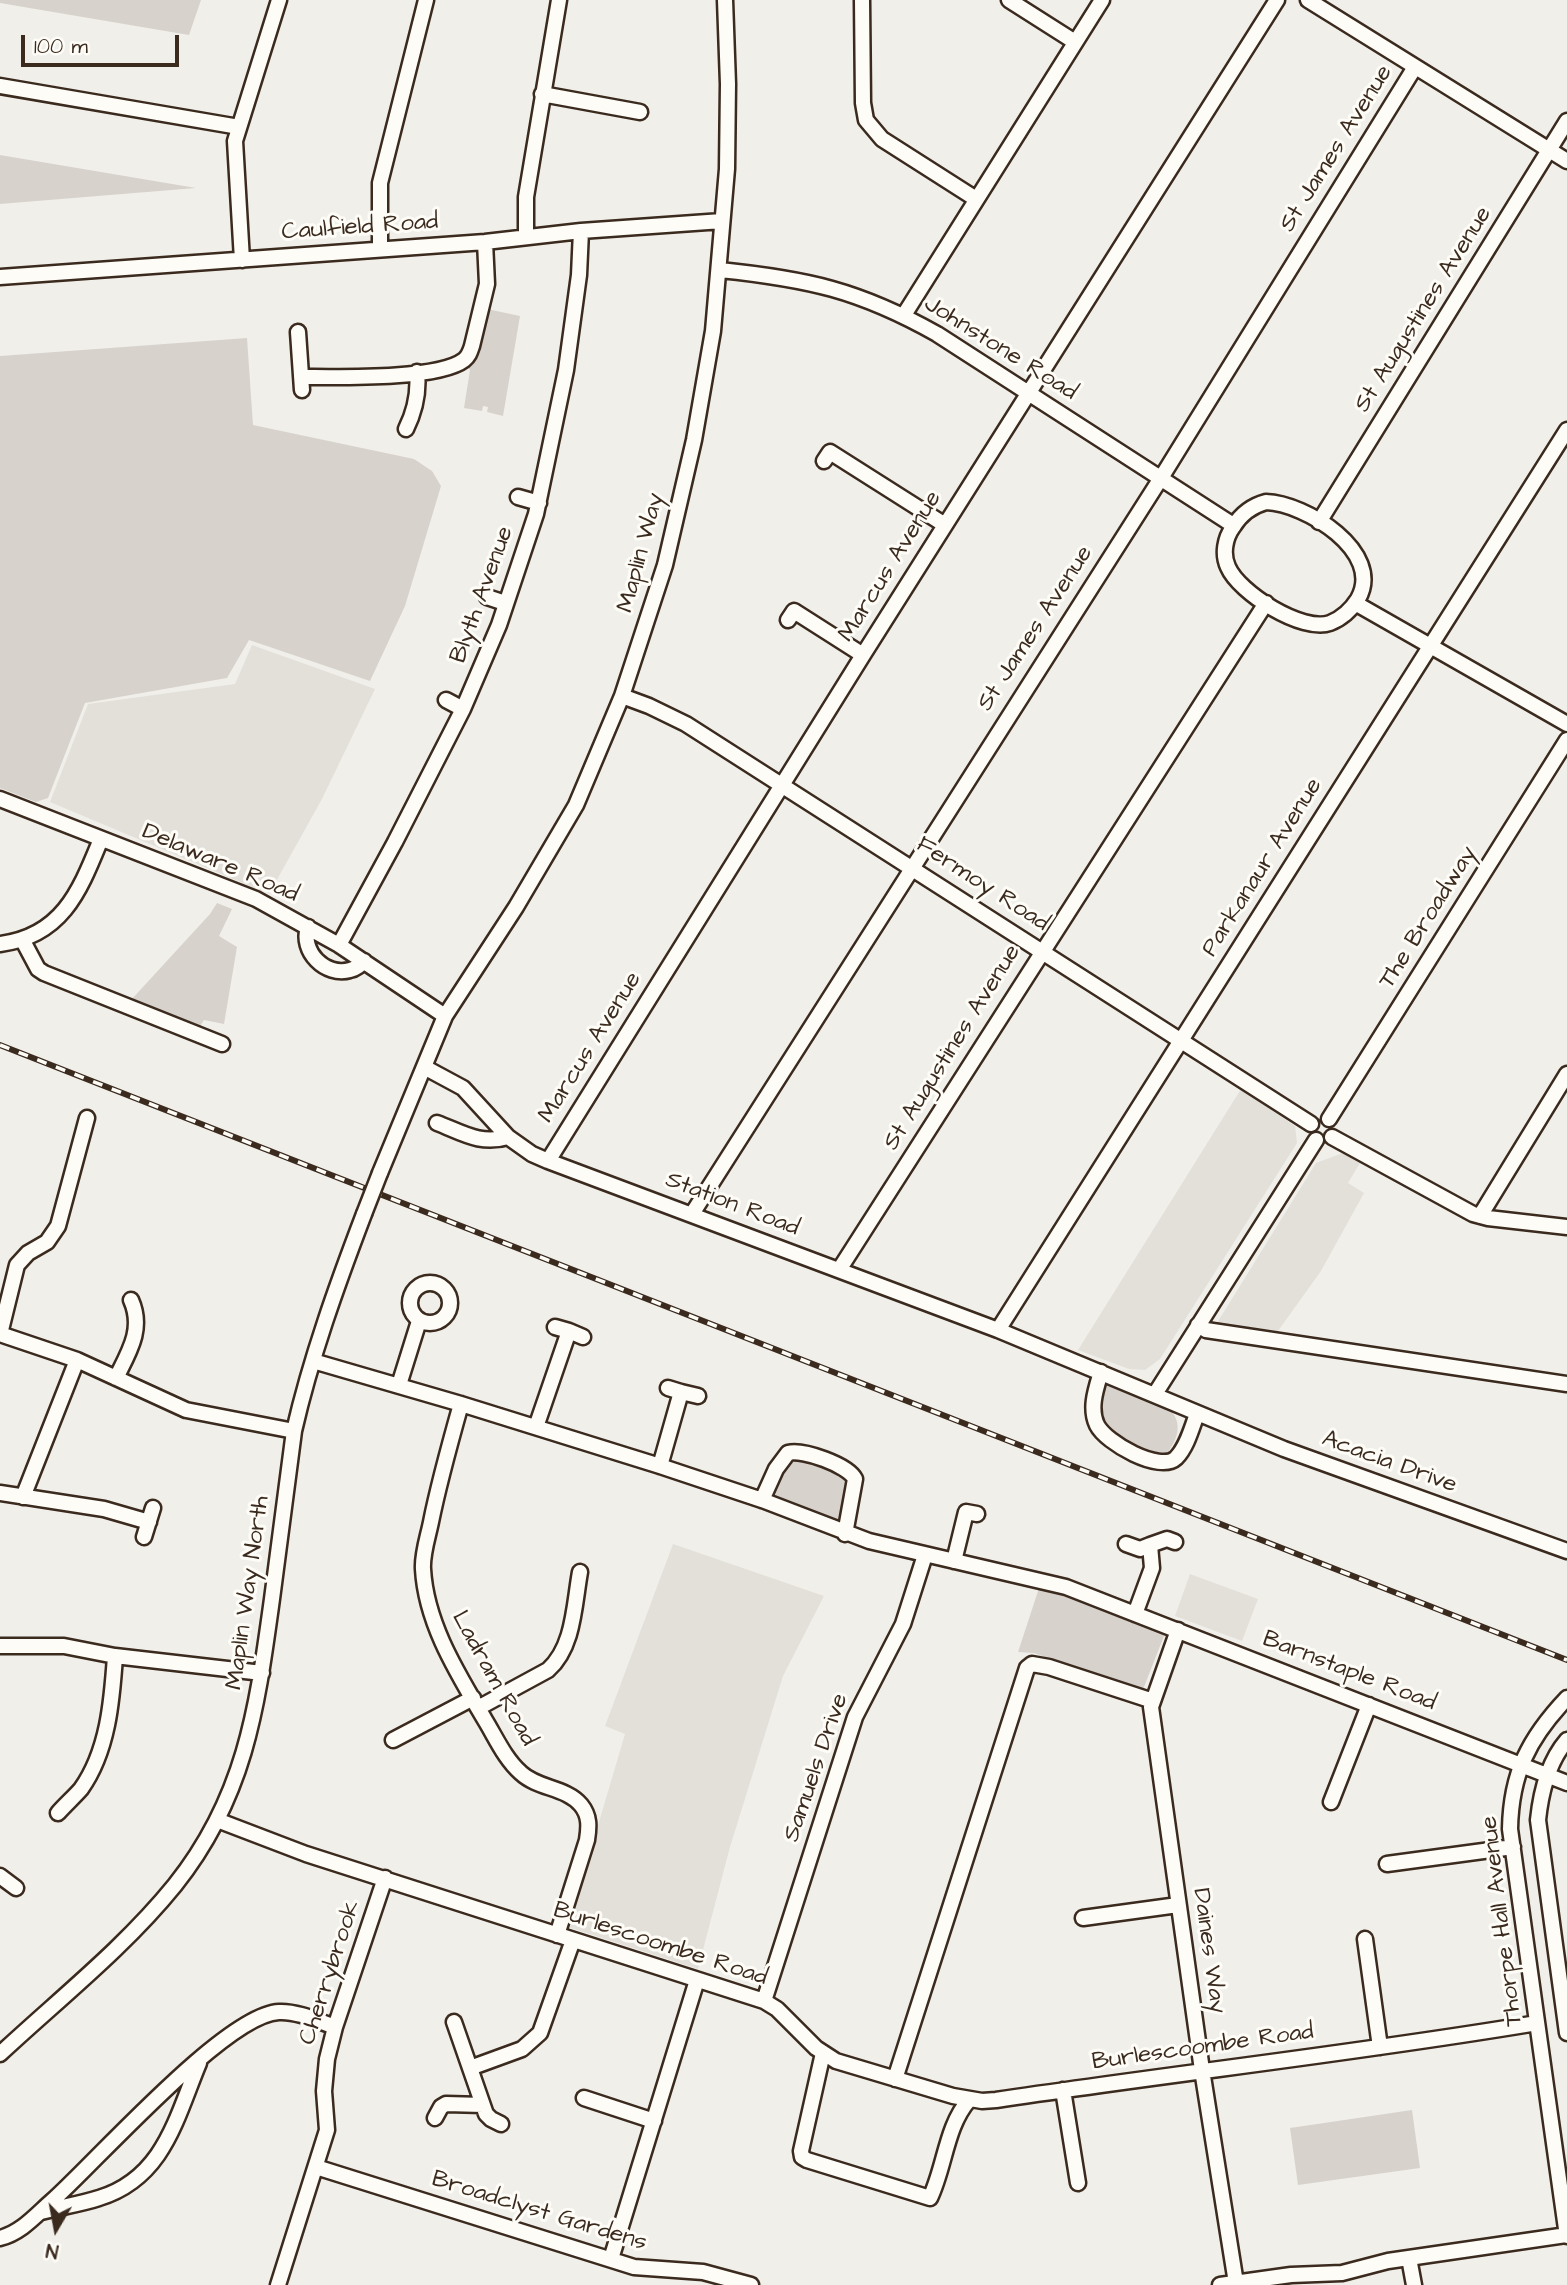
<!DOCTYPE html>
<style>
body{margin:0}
#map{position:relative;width:1567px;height:2285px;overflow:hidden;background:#f1efea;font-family:"Architects Daughter",sans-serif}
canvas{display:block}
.north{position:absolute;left:21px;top:2194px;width:70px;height:70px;-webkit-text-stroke:5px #fdfcf7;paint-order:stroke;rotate:190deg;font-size:19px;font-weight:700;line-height:28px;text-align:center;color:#3b2a1e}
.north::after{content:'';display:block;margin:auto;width:24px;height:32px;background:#3b2a1e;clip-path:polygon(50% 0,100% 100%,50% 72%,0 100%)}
.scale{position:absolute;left:21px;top:35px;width:158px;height:32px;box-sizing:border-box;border:4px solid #3b2a1e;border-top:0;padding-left:9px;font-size:21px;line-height:24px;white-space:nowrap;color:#3b2a1e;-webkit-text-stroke:5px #fdfcf7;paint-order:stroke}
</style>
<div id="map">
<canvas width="1567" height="2285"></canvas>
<div class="north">N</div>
<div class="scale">100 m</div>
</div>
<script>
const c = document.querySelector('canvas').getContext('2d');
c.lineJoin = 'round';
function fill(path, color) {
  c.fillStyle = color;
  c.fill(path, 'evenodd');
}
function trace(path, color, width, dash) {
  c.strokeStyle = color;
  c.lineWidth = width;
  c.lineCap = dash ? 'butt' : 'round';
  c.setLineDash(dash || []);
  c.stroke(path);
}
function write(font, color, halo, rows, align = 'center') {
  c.font = font + ' "Architects Daughter",sans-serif';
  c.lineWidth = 6;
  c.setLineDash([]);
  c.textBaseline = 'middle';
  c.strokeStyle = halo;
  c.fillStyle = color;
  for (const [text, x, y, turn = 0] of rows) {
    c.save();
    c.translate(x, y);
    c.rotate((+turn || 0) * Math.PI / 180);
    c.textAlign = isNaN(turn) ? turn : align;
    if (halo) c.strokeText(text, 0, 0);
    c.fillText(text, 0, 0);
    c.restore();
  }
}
const built = new Path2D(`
 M252 645 375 689 322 799 269 894 50 802 88 704 235 684Z
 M1241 1089 1295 1126 1297 1143 1160 1359 1145 1370 1129 1369 1078 1350Z
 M1343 1153 1360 1163 1348 1183 1364 1193 1321 1271 1278 1331 1217 1323 1316 1163Z
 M673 1544 824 1596 783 1676 730 1847 698 1969 568 1927 625 1734 605 1726Z
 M1190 1574 1258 1599 1242 1641 1175 1616Z`);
const green = new Path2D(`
 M0 0H201L189 35 0 3Z
 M0 155 196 188 0 204Z
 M487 309 520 316 503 416 487 412 488 407 483 406 482 411 464 408 470 370 466 365Z
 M247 338 253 425 414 459 432 471 441 486 405 606 370 681 249 640 227 678 85 703 48 798 36 802 0 788V356Z
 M217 903 232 909 219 936 237 947 224 1024 204 1020 200 1026 131 1000 210 914Z
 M1102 1383 1171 1411C1183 1424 1177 1441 1167 1453L1149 1451 1120 1443 1096 1414Z
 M798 1456 849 1477 843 1516 833 1522 776 1498 773 1490 785 1462Z
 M1040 1585 1051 1586 1158 1630 1164 1636 1142 1692 1034 1653 1018 1652Z
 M1412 2110 1420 2168 1298 2185 1290 2128Z`);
const minor = new Path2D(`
 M862 0 863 103 866 120 882 139 976 199
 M1009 0 1075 42
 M1308 0 1567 161
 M0 86 239 127
 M542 94 640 112
 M526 237V197L559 0
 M380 249V183L426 0
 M242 260 235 141 279 0
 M720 270C807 279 859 290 937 334L1233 525
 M0 277 485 242 581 231 722 221
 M904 315 1102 0
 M298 332 302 390
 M301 377C336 377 438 380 464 360 469 356 470 352 472 346L487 284 485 242
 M406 429C415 411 419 392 417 372
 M824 461 830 452 945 525
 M518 497 539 503
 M1266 502C1305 503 1385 552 1358 599 1351 610 1343 618 1330 623 1303 633 1239 593 1228 567 1222 554 1225 538 1233 527 1241 514 1251 506 1266 502Z
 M1319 522 1567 121
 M487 597 505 603
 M1355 603 1567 724
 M788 620 794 611 863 655
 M622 696 649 706 686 724 1311 1124
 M446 700 463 709
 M0 799 256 899 339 945 445 1016
 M308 927C300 951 325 977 350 970 356 969 360 965 364 961
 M22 939 38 969 44 973 222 1044
 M0 944C63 936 80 890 101 839
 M339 945 395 842 463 709 499 625 536 514 566 370 579 275 581 231
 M424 1067 463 1088 508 1137 532 1154 548 1161 998 1330 1284 1449 1567 1551
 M1329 1119 1567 740
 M437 1123C463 1133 480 1145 508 1137
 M1332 1137 1473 1214 1488 1218 1567 1227
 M548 1161 863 655 1277 0
 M380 1173 445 1016 516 907 576 805 622 696 665 565 694 440 713 331 727 169 728 84 725 0
 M692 1214 1161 478 1415 67
 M1480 1216 1567 1074
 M839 1270 1266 603
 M410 1303a20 20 0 1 1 40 0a20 20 0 1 1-40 0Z
 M1198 1325 1206 1330 1567 1384
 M998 1330 1567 430
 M569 1331 583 1337
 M0 1334 77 1360 186 1410 294 1431
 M0 1334 17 1265 28 1253 47 1242 58 1226 87 1118
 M313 1361 461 1404 660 1466 762 1500 869 1541 1066 1587 1567 1783
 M1101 1372C1096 1389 1089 1408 1097 1425 1106 1443 1160 1473 1176 1458 1187 1447 1192 1427 1197 1414
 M116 1378C129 1352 144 1329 131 1300
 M399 1385 419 1321
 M681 1392 698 1396
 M1155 1394 1316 1140
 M461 1404C450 1443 439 1482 431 1522 428 1537 422 1554 423 1569 426 1624 458 1674 485 1720 496 1738 505 1759 521 1773 538 1789 566 1787 581 1805 590 1816 589 1827 587 1840L557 1935
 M536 1427 569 1331 555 1327
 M660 1466 681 1392 668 1388
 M0 1493 104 1509 149 1522
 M23 1497 77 1360
 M762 1500 776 1469 788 1453C803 1449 848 1465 855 1479L845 1534
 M144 1537 153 1508
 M1126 1544 1140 1549 1150 1545 1152 1568 1135 1614
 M1150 1545 1167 1539 1175 1542
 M954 1561 966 1512 977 1514
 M1178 1630 1151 1707 1202 2070 1236 2283
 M0 1646H64L115 1656 262 1673
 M1567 1698C1529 1738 1511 1773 1510 1829L1567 2236
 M478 1708 548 1670C574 1647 574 1605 580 1572
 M393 1740 473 1698
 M1567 1740C1548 1762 1541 1791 1538 1820L1567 2033
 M1331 1802 1369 1705
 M58 1813C65 1805 74 1797 81 1789 108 1751 112 1701 115 1656
 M217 1820 306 1854 764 2001 777 2009 816 2048 836 2061 953 2096 982 2101 996 2100C1176 2073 1358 2053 1537 2023
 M1387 1864 1513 1847
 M0 1876 16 1888
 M1083 1918 1178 1905
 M1365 1939 1380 2047
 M764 2001 855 1717 903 1624 925 1555
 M454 2022 486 2114 491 2119 501 2124
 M823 2053 801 2151 802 2157 807 2160 930 2198C945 2167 946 2126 969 2100
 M0 2054C59 1999 124 1948 175 1885 246 1796 257 1707 272 1599 279 1543 287 1487 294 1431 311 1357 337 1285 364 1214
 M470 2068 522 2049 540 2033 573 1940
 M895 2079 1027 1668 1032 1664 1049 1667 1153 1701
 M1063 2090 1078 2183
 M584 2098 654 2121
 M435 2118 441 2107 446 2104 483 2105
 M316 2167 634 2267 703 2272 751 2285
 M41 2212C60 2207 81 2204 99 2198 164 2178 176 2118 199 2063
 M0 2238C21 2233 36 2215 52 2201 96 2162 226 2014 279 2012 297 2011 318 2021 335 2027
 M1409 2258 1414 2285
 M611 2259 697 1980
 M278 2285 327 2130 324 2091 327 2059 335 2027 385 1878
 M1220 2285 1291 2275 1342 2273 1388 2261 1567 2235`);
const rail = new Path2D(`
 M0 1045 1567 1660`);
const minorBridge = new Path2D(`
 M364 1214 380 1173`);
const streetNames = [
 ["St James Avenue",1337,149,-58],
 ["Caulfield Road",360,228,-4],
 ["St Augustines Avenue",1424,310,-58],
 ["Johnstone Road",1000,349,32],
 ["Maplin Way",642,553,-75],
 ["Marcus Avenue",891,567,-58],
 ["Blyth Avenue",483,595,-70],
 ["St James Avenue",1036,629,-57],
 ["Delaware Road",220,864,23],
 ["Parkanaur Avenue",1263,868,-58],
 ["Fermoy Road",982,885,33],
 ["The Broadway",1429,918,-58],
 ["Marcus Avenue",591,1048,-58],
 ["St Augustines Avenue",953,1048,-58],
 ["Station Road",732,1205,21],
 ["Acacia Drive",1389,1463,20],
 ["Maplin Way North",249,1593,-82],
 ["Barnstaple Road",1349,1672,21],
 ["Ladram Road",493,1679,61],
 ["Samuels Drive",817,1768,-71],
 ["Thorpe Hall Avenue",1503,1921,-97],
 ["Burlescoombe Road",660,1945,18],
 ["Daines Way",1208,1951,82],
 ["Cherrybrook",331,1973,-72],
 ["Burlescoombe Road",1203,2048,-8],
 ["Broadclyst Gardens",539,2212,17]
];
fill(built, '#e3e0da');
fill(green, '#d7d2cc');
trace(minor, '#3b2a1e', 19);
trace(minor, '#fdfcf7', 14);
trace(rail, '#3b2a1e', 6);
trace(rail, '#fdfcf7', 3.5, [10]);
trace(minorBridge, '#3b2a1e', 19, []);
trace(minorBridge, '#fdfcf7', 14);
write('24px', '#3b2a1e', '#fdfcf7', streetNames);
</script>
